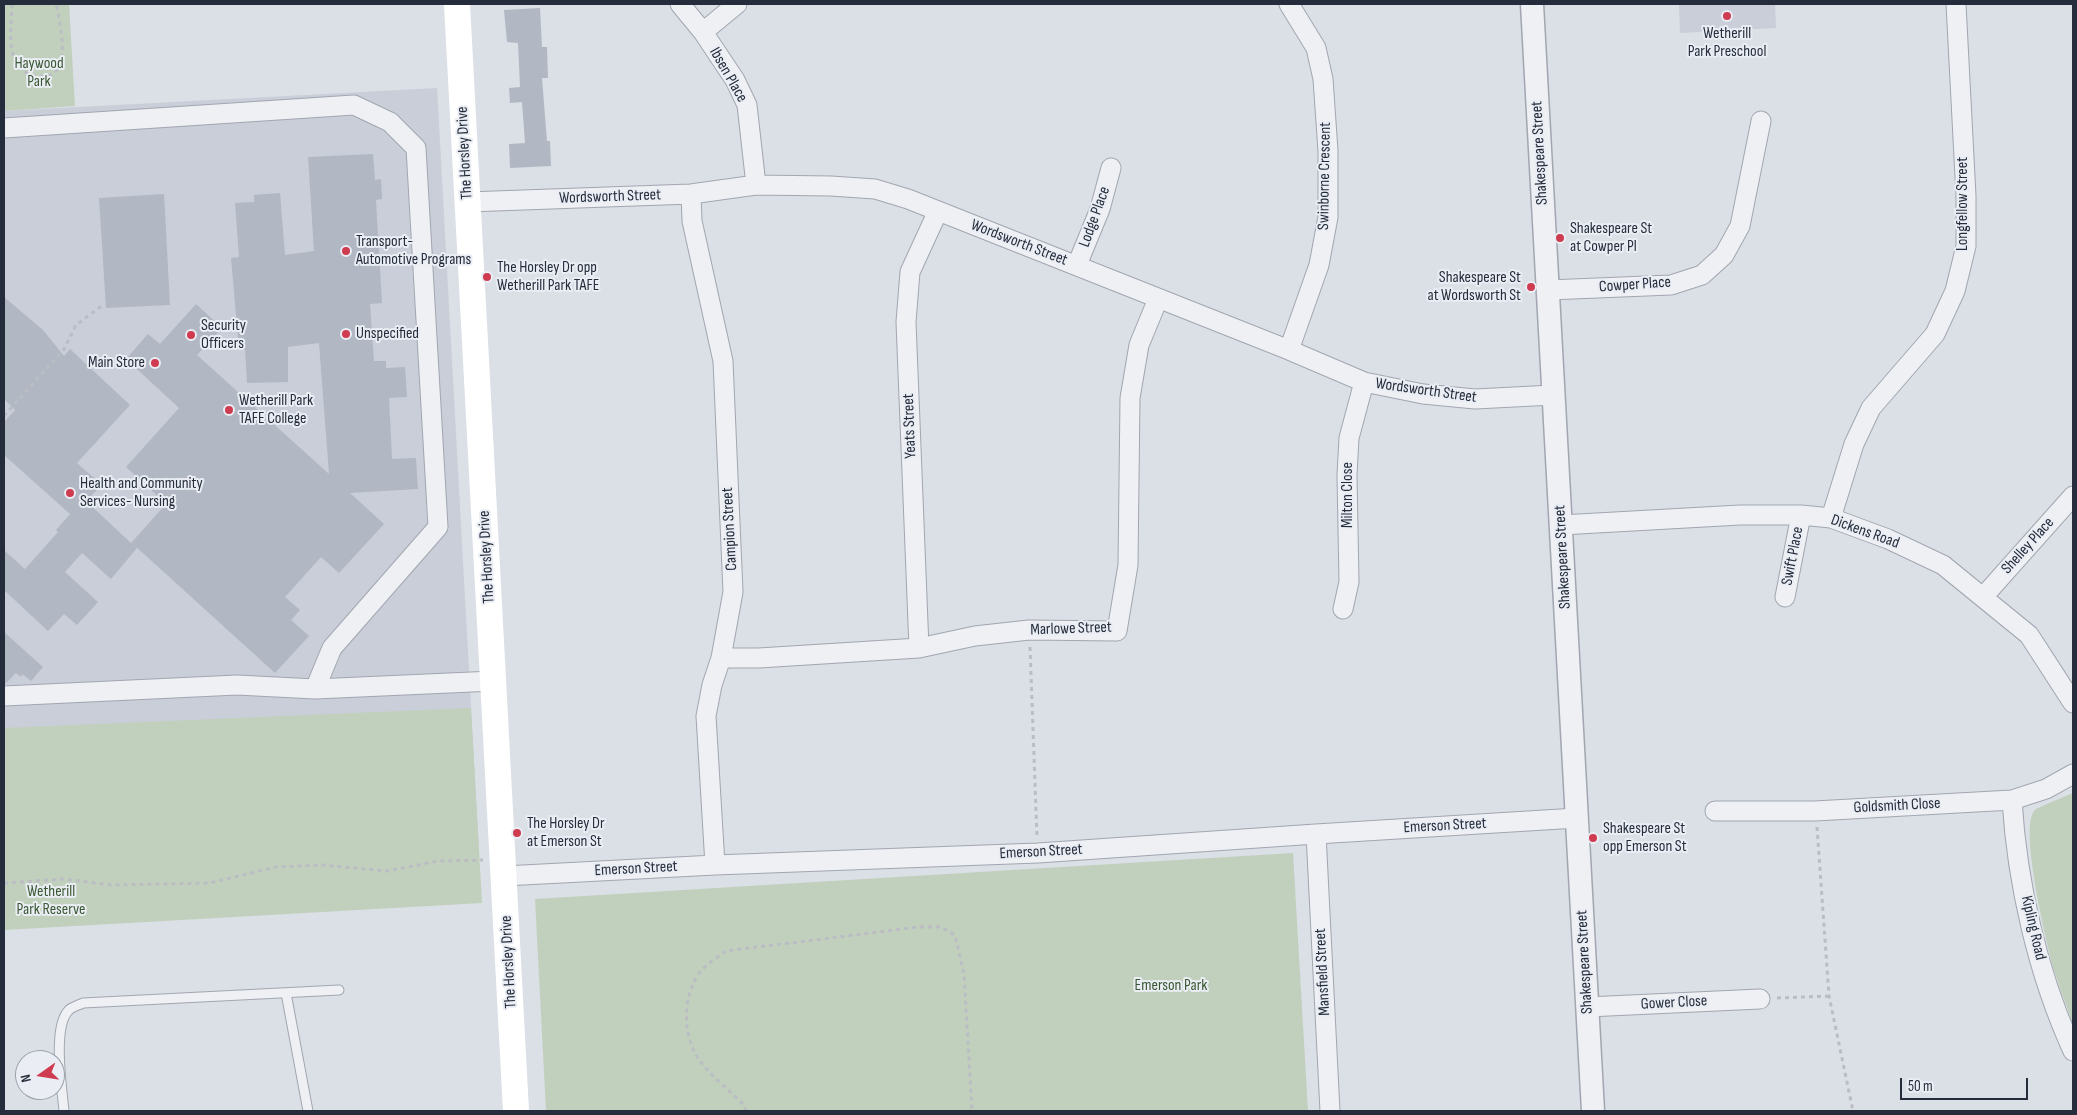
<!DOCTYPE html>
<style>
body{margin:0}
#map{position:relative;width:2077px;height:1115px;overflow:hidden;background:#dbdfe6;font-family:"Sofia Sans Condensed",sans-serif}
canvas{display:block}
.frame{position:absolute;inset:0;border:5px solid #252d3c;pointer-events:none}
.north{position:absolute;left:15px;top:1050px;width:50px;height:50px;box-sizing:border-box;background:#eaeef4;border:1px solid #9ba1aa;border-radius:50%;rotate:257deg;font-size:14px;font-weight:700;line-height:20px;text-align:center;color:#252d3c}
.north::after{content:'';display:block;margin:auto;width:18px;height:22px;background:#cf3c50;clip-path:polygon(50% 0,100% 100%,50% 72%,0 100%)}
.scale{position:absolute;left:1900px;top:1078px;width:128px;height:22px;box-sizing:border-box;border:2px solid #252d3c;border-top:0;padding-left:6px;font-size:15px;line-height:18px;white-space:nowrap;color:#252d3c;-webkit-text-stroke:4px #eaeef4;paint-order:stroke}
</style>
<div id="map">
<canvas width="2077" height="1115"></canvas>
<div class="frame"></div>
<div class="north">N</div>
<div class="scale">50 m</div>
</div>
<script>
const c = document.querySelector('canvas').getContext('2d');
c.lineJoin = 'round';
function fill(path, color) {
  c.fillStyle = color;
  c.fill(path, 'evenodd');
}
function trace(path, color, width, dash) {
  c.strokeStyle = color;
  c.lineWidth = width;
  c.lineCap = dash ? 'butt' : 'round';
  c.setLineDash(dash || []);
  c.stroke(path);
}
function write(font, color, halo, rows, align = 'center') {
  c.font = font + ' "Sofia Sans Condensed",sans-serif';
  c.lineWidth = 4;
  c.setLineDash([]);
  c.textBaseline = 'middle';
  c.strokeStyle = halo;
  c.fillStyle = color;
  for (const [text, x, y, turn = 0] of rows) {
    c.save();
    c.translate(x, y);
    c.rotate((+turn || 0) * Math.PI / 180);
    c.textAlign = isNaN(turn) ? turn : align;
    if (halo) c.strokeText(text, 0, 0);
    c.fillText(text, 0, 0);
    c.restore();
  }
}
const built = new Path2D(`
 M1679 4H1775L1776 28 1680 33Z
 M437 88 479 852 4 878V111Z`);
const green = new Path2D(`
 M4 4H69L75 106 5 111Z
 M471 708 482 903 4 930V728Z
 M2073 793V1025C2067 1006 2059 987 2053 967 2047 944 2018 825 2035 810 2039 807 2066 796 2073 793Z
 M1293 853 1308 1111H546L535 899Z`);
const building = new Path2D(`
 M540 8 542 47H547L548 78H542L547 141H550L551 166 510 168 509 144 525 143 522 102 510 103 509 88 520 87 518 43 507 42 504 10Z
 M373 154 375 180 381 179 382 199 376 200 382 303 370 304 374 361H386V368L405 367 407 397 389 398 392 459 416 458 418 489 350 493 384 524 339 573 321 557 285 597 300 610 291 620 309 636 275 673 134 545 137 548 111 579 82 553 65 572 98 602 77 625 64 614 48 631 4 590V550L25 569 58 532 56 530 70 514 4 455V422L15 410 4 399V297L43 330 64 356 70 349 130 405 77 463 102 485 86 501 131 543 166 504 126 467 179 408 126 359 148 334 160 344 196 304 222 328 197 355 329 474 319 343 288 347V382L247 383 245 350 239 349 231 258 239 257 235 203 254 202V195L280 193 285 255 314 251 308 157Z
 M164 194 170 305 106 308 99 198Z
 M4 632 43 667 31 681 22 674 21 677 16 673 4 685Z`);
const path = new Path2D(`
 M12 4C12 21 7 46 16 62 20 70 28 75 37 76 75 82 60 23 56 4
 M4 416 64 349 76 325 103 305
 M1030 647 1037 838
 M1817 827 1829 996 1853 1111
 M4 883 64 879 112 885 210 883 276 867 322 865 387 871 438 861 483 860
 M1777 998 1829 996
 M746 1111 744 1105C730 1091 712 1077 700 1061 684 1039 682 1004 695 980 701 967 715 959 726 951L918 927H941L955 935 964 974 972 1111`);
const service = new Path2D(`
 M286 993 308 1111
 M64 1111C62 1088 52 1026 69 1010 72 1007 79 1005 83 1003L339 990`);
const minor = new Path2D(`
 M680 4 703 32 735 80 747 105 756 185
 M703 32 737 4
 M4 128 354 105 390 122 416 148 438 527 332 648 315 689
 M691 194 692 221 723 361 733 592 721 658 712 685 706 716 715 865
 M467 202 691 194 756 185 831 186 875 189 908 199 1289 350 1364 382 1423 394 1475 399 1553 395
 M1077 265 1100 209 1111 168
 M1548 290 1671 285 1702 275 1724 255 1740 226 1761 121
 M1289 350 1319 265 1328 217V151L1323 79 1316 48 1289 4
 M1831 518 1854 444 1871 408 1935 334 1955 291 1966 246V196L1956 4
 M1561 525 1740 515H1801L1831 518 1888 539 1943 565 2029 635 2073 703
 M1785 597 1801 515
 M1983 597 2073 496
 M1343 609 1349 582 1347 475 1349 438 1364 382
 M919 648 906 322 910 272 938 211
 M721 658H759L919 648 975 636 1029 630 1117 631 1128 565 1130 398 1139 345 1158 299
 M4 696 237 685 315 689 494 681
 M2012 800C2017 883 2038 975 2073 1051
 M1715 811H1815L2012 800 2046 789 2073 774
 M1316 834 1330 1111
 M504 876 715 865 1038 853 1316 834 1577 818
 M1587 1007 1760 999`);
const tertiary = new Path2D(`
 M1532 4 1593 1111`);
const secondary = new Path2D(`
 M457 4 516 1111`);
const markers = [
 [1727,16,5,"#cf3c50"],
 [1560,238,5,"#cf3c50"],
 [346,251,5,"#cf3c50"],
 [487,277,5,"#cf3c50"],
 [1531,287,5,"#cf3c50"],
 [346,334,5,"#cf3c50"],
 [191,335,5,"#cf3c50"],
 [155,363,5,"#cf3c50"],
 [229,410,5,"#cf3c50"],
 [70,493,5,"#cf3c50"],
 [517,833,5,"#cf3c50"],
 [1593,838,5,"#cf3c50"]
];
const poiNames = [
 ["Wetherill",1727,34,"center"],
 ["Park Preschool",1727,52,"center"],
 ["Shakespeare St",1570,229],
 ["at Cowper Pl",1570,247],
 ["Transport-",356,242],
 ["Automotive Programs",356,260],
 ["The Horsley Dr opp",497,268],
 ["Wetherill Park TAFE",497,286],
 ["Shakespeare St",1521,278,"right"],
 ["at Wordsworth St",1521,296,"right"],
 ["Security",201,326],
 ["Officers",201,344],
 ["Unspecified",356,334],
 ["Main Store",145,363,"right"],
 ["Wetherill Park",239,401],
 ["TAFE College",239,419],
 ["Health and Community",80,484],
 ["Services- Nursing",80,502],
 ["The Horsley Dr",527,824],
 ["at Emerson St",527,842],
 ["Shakespeare St",1603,829],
 ["opp Emerson St",1603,847]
];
const parkNames = [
 ["Haywood",39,64],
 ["Park",39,82],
 ["Wetherill",51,892],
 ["Park Reserve",51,910],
 ["Emerson Park",1171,986]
];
const streetNames = [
 ["Ibsen Place",728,75,60],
 ["The Horsley Drive",465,153,-93],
 ["Shakespeare Street",1540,153,-93],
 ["Swinborne Crescent",1325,176,-89],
 ["Wordsworth Street",610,197,-2],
 ["Longfellow Street",1963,204,-90],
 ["Lodge Place",1095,217,-70],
 ["Wordsworth Street",1019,243,21],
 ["Cowper Place",1635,285,-4],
 ["Wordsworth Street",1426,391,8],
 ["Yeats Street",910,426,-92],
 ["Milton Close",1348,495,-90],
 ["Campion Street",730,529,-93],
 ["Dickens Road",1865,532,20],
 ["Shelley Place",2028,546,-48],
 ["Swift Place",1793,556,-79],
 ["The Horsley Drive",487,557,-93],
 ["Shakespeare Street",1563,557,-93],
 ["Marlowe Street",1071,629,-2],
 ["Goldsmith Close",1897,806,-3],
 ["Emerson Street",1445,826,-3],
 ["Emerson Street",1041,852,-3],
 ["Emerson Street",636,869,-3],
 ["Kipling Road",2033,928,77],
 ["The Horsley Drive",509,962,-93],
 ["Shakespeare Street",1585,962,-93],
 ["Mansfield Street",1323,972,-93],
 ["Gower Close",1674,1003,-3]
];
fill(built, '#c9ced8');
fill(green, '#c1d0bc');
fill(building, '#b2b8c3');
trace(service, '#a1a6b0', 11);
trace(minor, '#a1a6b0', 21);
trace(tertiary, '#a1a6b0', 25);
trace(path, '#babdc4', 3, [4, 4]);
trace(service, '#eef0f4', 9);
trace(minor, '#eef0f4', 19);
trace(tertiary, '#eef0f4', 22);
trace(secondary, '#fff', 26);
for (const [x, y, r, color] of markers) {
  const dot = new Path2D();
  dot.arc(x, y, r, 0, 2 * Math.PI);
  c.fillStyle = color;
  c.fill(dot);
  trace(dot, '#eaeef4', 2);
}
write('16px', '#252d3c', '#eaeef4', poiNames, 'left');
write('16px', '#395832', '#eaeef4', parkNames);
write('16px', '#252d3c', '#eaeef4', streetNames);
</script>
